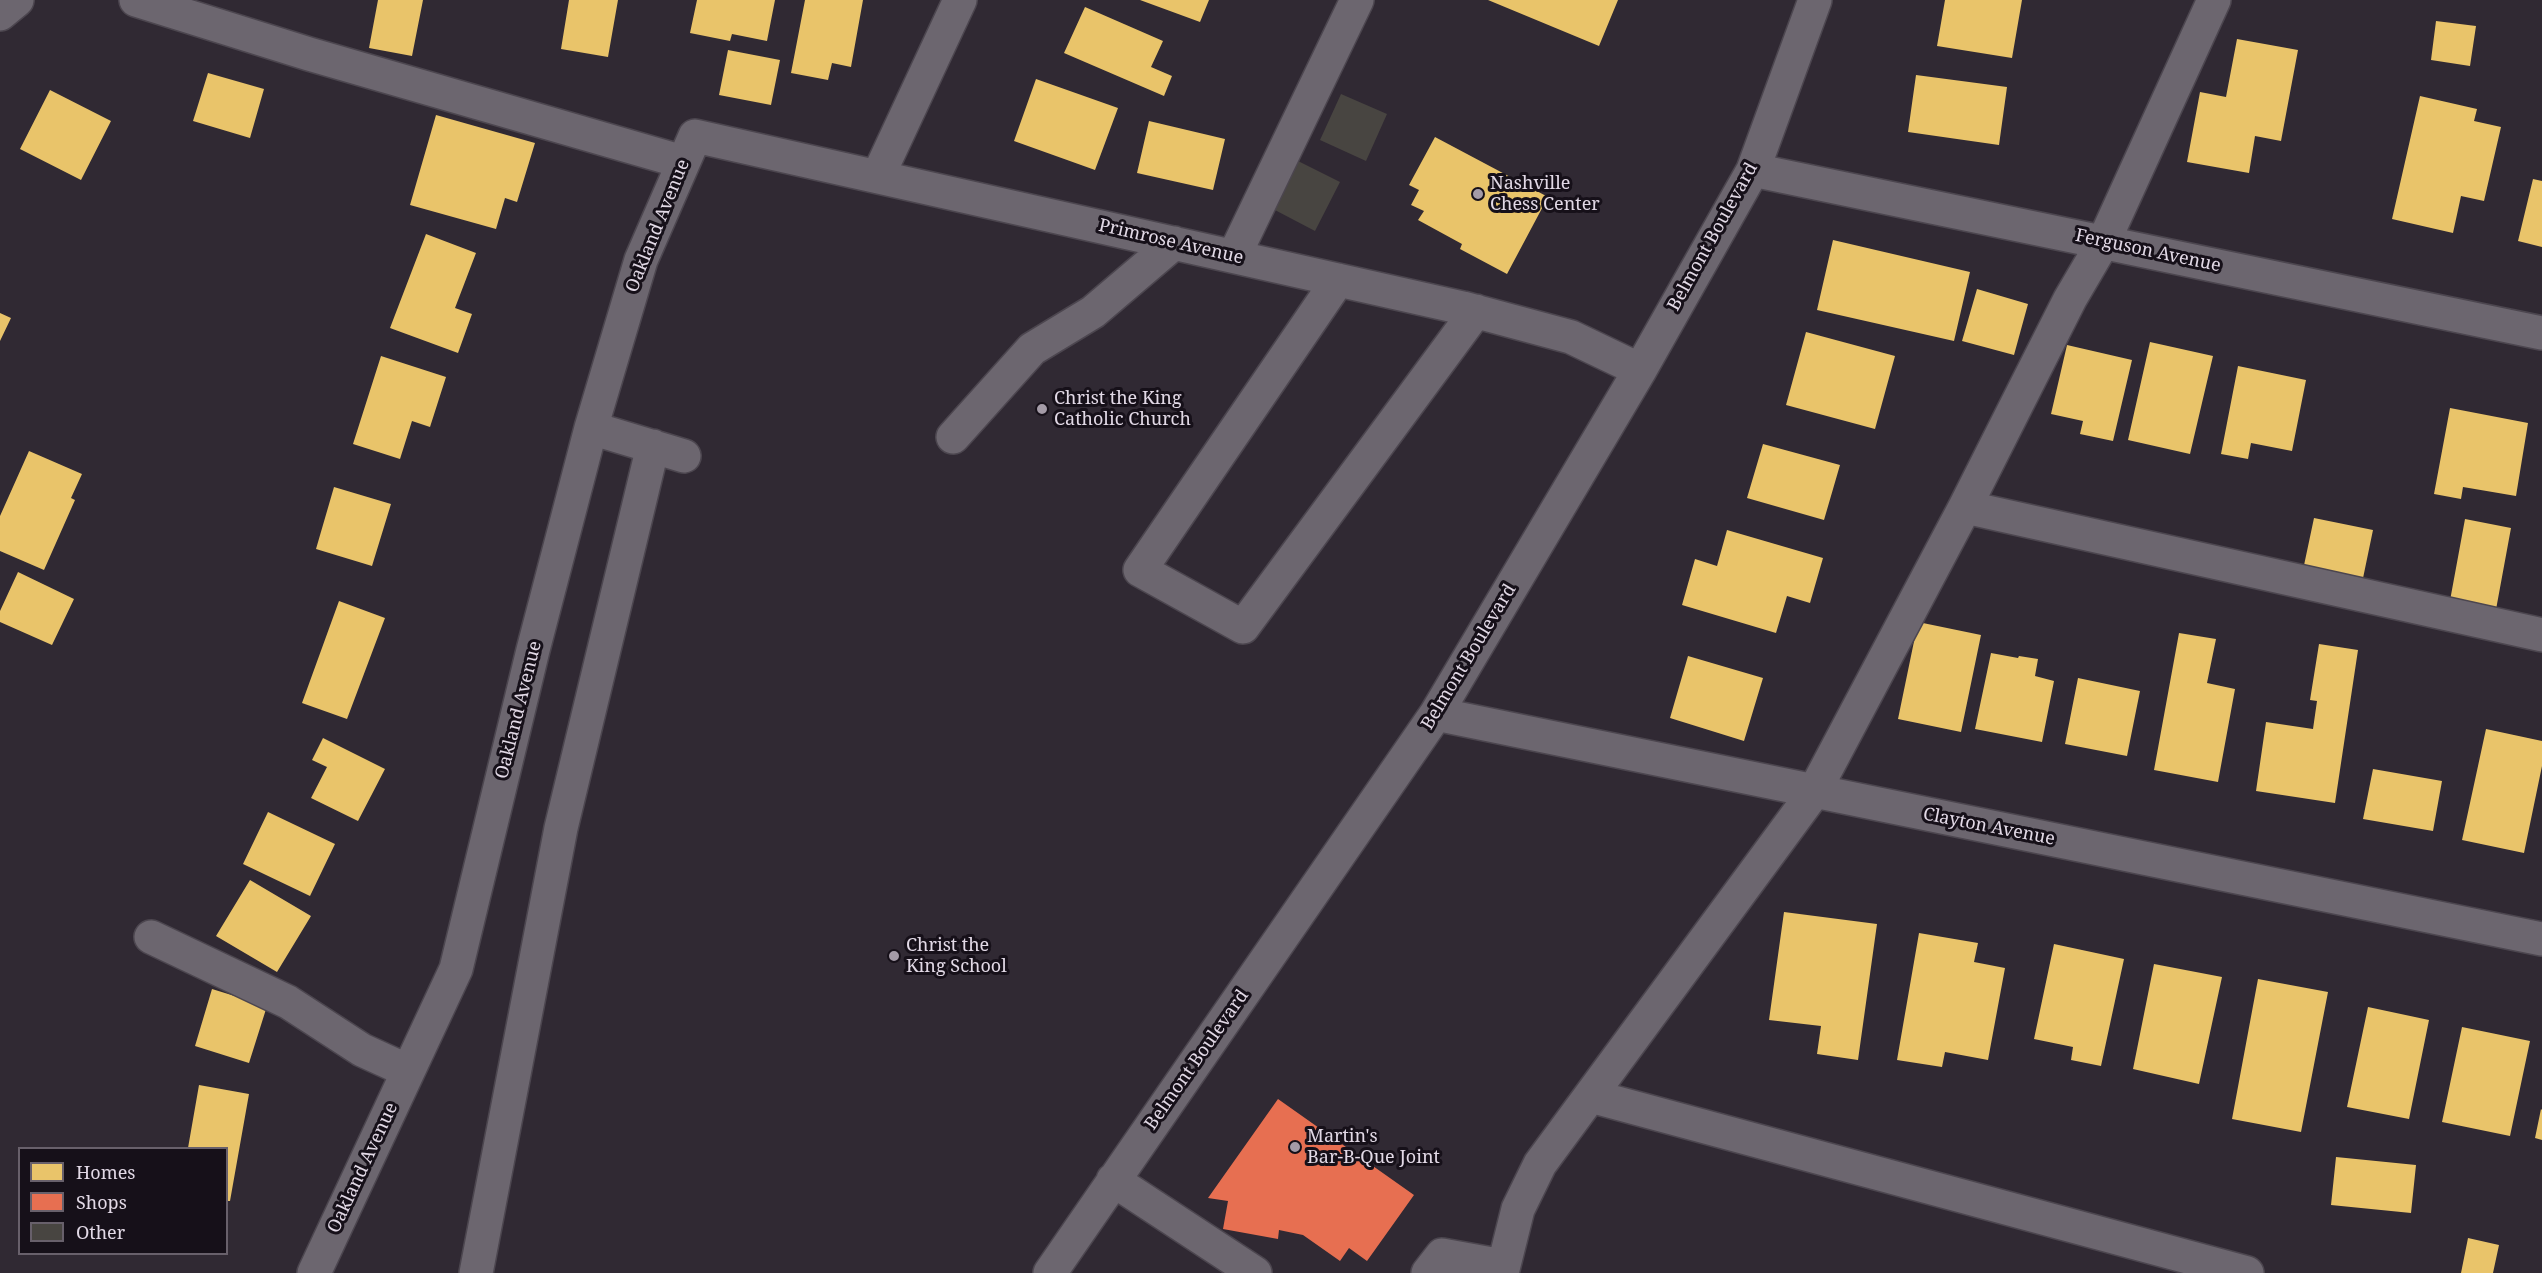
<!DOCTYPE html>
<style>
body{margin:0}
#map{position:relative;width:2542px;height:1273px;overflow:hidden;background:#302933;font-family:"Noto Serif",serif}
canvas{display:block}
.legend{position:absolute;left:18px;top:1147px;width:210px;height:108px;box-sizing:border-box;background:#161019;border:2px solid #68606b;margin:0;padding:8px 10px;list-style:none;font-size:18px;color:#e2d9e6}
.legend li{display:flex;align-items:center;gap:12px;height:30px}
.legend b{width:30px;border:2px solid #68606b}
</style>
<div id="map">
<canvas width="2542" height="1273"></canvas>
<ul class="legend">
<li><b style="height:16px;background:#e9c46a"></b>Homes</li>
<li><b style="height:16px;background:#e76f51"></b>Shops</li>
<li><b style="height:16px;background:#484541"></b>Other</li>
</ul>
</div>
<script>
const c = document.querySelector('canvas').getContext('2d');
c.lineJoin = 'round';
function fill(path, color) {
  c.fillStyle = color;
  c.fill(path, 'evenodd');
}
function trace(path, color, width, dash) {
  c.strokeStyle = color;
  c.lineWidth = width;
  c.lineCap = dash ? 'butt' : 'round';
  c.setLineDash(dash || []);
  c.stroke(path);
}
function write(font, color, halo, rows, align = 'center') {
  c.font = font + ' "Noto Serif",serif';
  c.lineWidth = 6;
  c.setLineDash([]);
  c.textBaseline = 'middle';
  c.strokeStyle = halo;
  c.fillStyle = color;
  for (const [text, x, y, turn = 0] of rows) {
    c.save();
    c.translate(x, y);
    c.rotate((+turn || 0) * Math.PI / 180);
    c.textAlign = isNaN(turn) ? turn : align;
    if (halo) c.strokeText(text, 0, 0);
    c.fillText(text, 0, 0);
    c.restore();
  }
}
const homes = new Path2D(`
 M378 0H423L412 56 369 48Z
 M569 0H618L608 57 561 49Z
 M697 0H775L767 41 732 34 730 41 690 33Z
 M805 0H863L851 67 832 63 828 80 791 73Z
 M1140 0H1209L1200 22Z
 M1488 0H1618L1599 46Z
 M1945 0H2022L2012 58 1937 46Z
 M1085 7 1163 41 1151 67 1172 76 1164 96 1064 53Z
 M2436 21 2476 26 2470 66 2431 60Z
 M2237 39 2298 50 2281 141 2255 136 2249 173 2187 162 2200 92 2226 97Z
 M728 50 780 60 771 105 719 95Z
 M208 73 264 89 250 138 193 121Z
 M1916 75 2007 87 1999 145 1908 132Z
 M1036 79 1118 108 1095 170 1014 141Z
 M50 90 111 121 81 180 20 149Z
 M2420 96 2477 109 2474 121 2501 127 2484 201 2461 196 2453 233 2392 219Z
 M436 115 535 143 517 202 505 198 496 229 410 205Z
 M1149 121 1225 139 1213 190 1137 173Z
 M1435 137 1548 197 1507 274 1460 249 1462 244 1418 220 1424 211 1411 205 1419 190 1409 185Z
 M2533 179 2542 181V247L2518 241Z
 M426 234 476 253 455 308 472 314 458 353 390 328Z
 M1833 240 1970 272 1954 341 1817 310Z
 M1977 289 2028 304 2014 355 1962 341Z
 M0 313 11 318 0 341Z
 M1806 332 1895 356 1875 429 1786 405Z
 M2150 342 2213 356 2190 454 2128 440Z
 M2067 345 2132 360 2113 441 2080 434 2083 421 2051 414Z
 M381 356 446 377 430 427 412 421 400 459 353 444Z
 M2238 366 2306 380 2292 451 2251 443 2248 459 2221 454Z
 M2450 408 2528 423 2516 496 2463 487 2461 499 2434 494Z
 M1763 444 1840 465 1824 520 1747 498Z
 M29 451 82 474 71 498 75 500 44 570 0 551V516Z
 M334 487 391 504 372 566 316 549Z
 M2314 518 2373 530 2362 583 2303 570Z
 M2465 519 2511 528 2495 615 2449 606Z
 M1727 530 1823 558 1810 603 1787 596 1776 633 1682 605 1695 559 1717 566Z
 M18 572 74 599 52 645 0 622V611Z
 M339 601 385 618 347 719 302 703Z
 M1918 622 1981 635 1961 732 1898 719Z
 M2179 633 2216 639 2207 683 2235 689 2218 782 2154 770Z
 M2319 644 2358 650 2335 803 2256 791 2266 722 2313 729 2317 701 2310 700Z
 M1991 653 2018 658 2019 656 2038 659 2035 676 2054 681 2042 742 1975 729Z
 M1688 656 1763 678 1744 741 1670 718Z
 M2078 678 2140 691 2127 756 2065 744Z
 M2486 729 2542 741V766L2524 853 2462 840Z
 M323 738 385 769 358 821 311 798 327 767 312 760Z
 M2373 769 2442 781 2433 831 2363 819Z
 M268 812 335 844 310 896 243 864Z
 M250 880 311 916 277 972 216 936Z
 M1784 912 1877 924 1858 1060 1817 1054 1821 1026 1769 1020Z
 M1919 933 1978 943 1974 962 2005 968 1988 1060 1945 1052 1942 1067 1897 1060Z
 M2054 944 2124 959 2101 1066 2071 1060 2073 1047 2034 1039Z
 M2154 964 2222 977 2199 1084 2133 1069Z
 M2258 979 2328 992 2301 1132 2232 1119Z
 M212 989 267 1006 249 1063 195 1046Z
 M2368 1007 2429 1020 2409 1119 2347 1107Z
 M2462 1027 2530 1041 2510 1136 2442 1122Z
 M199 1085 249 1094 230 1201H226V1148H188Z
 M2541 1109 2542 1110V1140L2535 1138Z
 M2336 1157 2416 1165 2411 1213 2331 1205Z
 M2468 1238 2499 1245 2493 1273H2461Z`);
const shops = new Path2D(`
 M1278 1099 1414 1195 1367 1261 1349 1248 1340 1261 1303 1235 1279 1230 1278 1239 1223 1229 1228 1201 1208 1198Z`);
const building = new Path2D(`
 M1341 94 1387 114 1366 161 1320 140Z
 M1298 161 1340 182 1315 231 1273 209Z`);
const minor = new Path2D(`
 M136 0 309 54 683 162
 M0 14 17 0
 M1753 170 2542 333
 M878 176 960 0
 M1234 256 1357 0
 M1338 280 1140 570 1243 627 1476 311
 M591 428 684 456
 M953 437 1032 349 1093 312 1174 243
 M1965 507 2542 635
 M1436 714 2542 939
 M151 937 288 1002 362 1050 408 1071
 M1591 1096 2247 1273
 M1113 1180 1255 1273
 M314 1273 456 969 533 650 591 428 641 260 695 136 1463 308 1571 337 1640 370
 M476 1273 561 828 653 446
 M1050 1273 1436 714 1640 370 1753 170 1815 0
 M1428 1273 1442 1255 1503 1266
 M1502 1273 1518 1209 1540 1164 1814 792 1965 507 2070 299 2104 241 2214 0`);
const markers = [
 [1478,194,6,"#a49ba7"],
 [1042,409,6,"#a49ba7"],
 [894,956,6,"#a49ba7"],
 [1295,1147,6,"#a49ba7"]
];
const poiNames = [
 ["Nashville",1490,184],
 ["Chess Center",1490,205],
 ["Christ the King",1054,399],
 ["Catholic Church",1054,420],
 ["Christ the",906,946],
 ["King School",906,967],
 ["Martin's",1307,1137],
 ["Bar-B-Que Joint",1307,1158]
];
const streetNames = [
 ["Oakland Avenue",658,226,-68],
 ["Belmont Boulevard",1713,237,-61],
 ["Primrose Avenue",1171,242,13],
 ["Ferguson Avenue",2148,251,12],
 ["Belmont Boulevard",1469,657,-59],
 ["Oakland Avenue",519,710,-76],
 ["Clayton Avenue",1989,827,11],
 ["Belmont Boulevard",1197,1060,-55],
 ["Oakland Avenue",363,1168,-65]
];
fill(homes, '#e9c46a');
fill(shops, '#e76f51');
fill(building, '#484541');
trace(minor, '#4c464f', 36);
trace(minor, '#6c666f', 33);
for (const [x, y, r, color] of markers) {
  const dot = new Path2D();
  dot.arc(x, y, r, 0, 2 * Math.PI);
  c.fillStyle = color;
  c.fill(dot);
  trace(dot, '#161019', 2);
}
write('18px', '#e2d9e6', '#161019', poiNames, 'left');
write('18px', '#e2d9e6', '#161019', streetNames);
</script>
